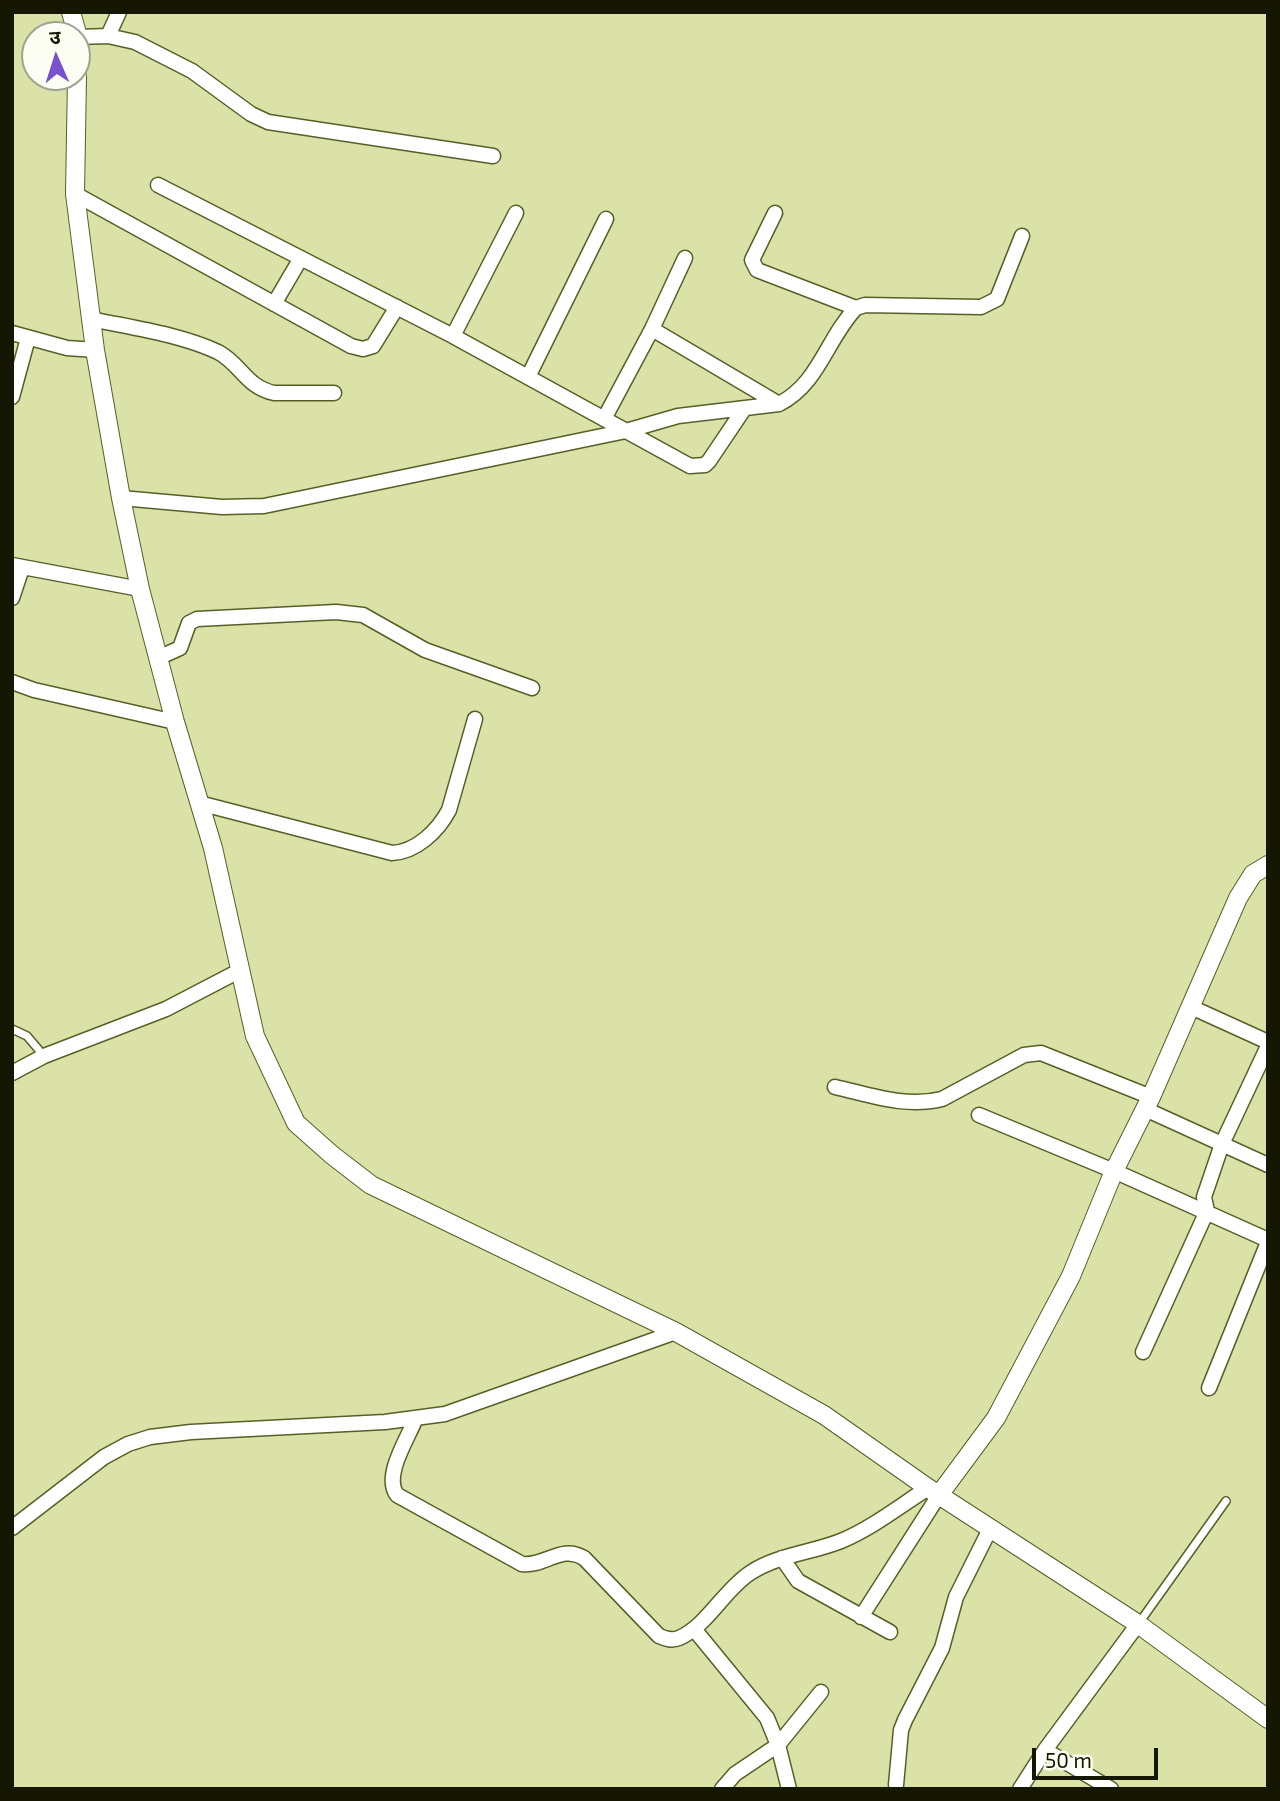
<!DOCTYPE html>
<meta charset="utf-8">
<style>
body{margin:0}
#map{position:relative;width:1280px;height:1801px;overflow:hidden;background:#dbe2a7;font-family:"Exo 2","Noto Sans Devanagari",sans-serif}
canvas{display:block}
.frame{position:absolute;inset:0;border:14px solid #151702;pointer-events:none}
.north{position:absolute;left:21px;top:21px;width:70px;height:70px;box-sizing:border-box;background:#fdfef3;border:2px solid #a0a293;border-radius:50%;rotate:357deg;font-size:19px;font-weight:700;line-height:28px;text-align:center;color:#151702}
.north::after{content:'';display:block;margin:auto;width:24px;height:32px;background:#7853cd;clip-path:polygon(50% 0,100% 100%,50% 72%,0 100%)}
.scale{position:absolute;left:1032px;top:1748px;width:126px;height:32px;box-sizing:border-box;border:4px solid #151702;border-top:0;padding-left:9px;font-size:21px;line-height:24px;white-space:nowrap;color:#151702;-webkit-text-stroke:5px #fdfef3;paint-order:stroke}
</style>
<div id="map">
<canvas width="1280" height="1801"></canvas>
<div class="frame"></div>
<div class="north">उ</div>
<div class="scale">50 m</div>
</div>
<script>
const c = document.querySelector('canvas').getContext('2d');
c.lineJoin = 'round';
function trace(path, color, width, dash) {
  c.strokeStyle = color;
  c.lineWidth = width;
  c.lineCap = dash ? 'butt' : 'round';
  c.setLineDash(dash || []);
  c.stroke(path);
}
const service = new Path2D(`
 M12 1029 27 1036 44 1056
 M1139 1623 1226 1501`);
const minor = new Path2D(`
 M108 36 119 12
 M78 37 108 36 135 42 192 71 251 114 268 122 493 156
 M158 185 453 336 690 466 705 465 709 461 744 409
 M75 194 351 346 363 349 373 346 397 307
 M775 213 752 260 757 270 856 308
 M274 304 301 258
 M91 319C133 328 179 334 218 352 241 364 246 387 274 393H334
 M652 329 779 404
 M12 333 67 348 95 350
 M453 336 516 213
 M528 377 606 219
 M12 397 28 338
 M604 419 652 329 685 258
 M121 498 222 507 264 506 626 431 678 416 779 404C819 384 827 338 856 308L865 305 981 307 997 299 1022 236
 M12 565 140 589
 M12 598 22 568
 M158 658 180 648 189 623 197 619 336 612 363 615 425 650 532 688
 M12 682 34 690 175 722
 M199 803 392 853C416 852 438 831 449 810L475 719
 M1191 1007 1268 1042
 M12 1073 44 1056 166 1009 239 971
 M835 1087C871 1095 905 1108 942 1099L1024 1055 1041 1053 1151 1097
 M1145 1109 1268 1165
 M979 1115 1114 1171 1268 1240
 M1143 1352 1207 1211 1204 1197 1222 1144 1268 1046
 M1209 1388 1268 1242
 M415 1420C407 1440 383 1476 397 1495L522 1564C545 1567 561 1544 584 1558L659 1636C666 1639 672 1641 679 1638 707 1626 724 1590 750 1573 777 1555 811 1553 841 1541 872 1528 900 1506 928 1488
 M12 1528 104 1457 128 1444 150 1437 191 1432 385 1422 445 1414 676 1332
 M782 1558 798 1581 890 1632
 M861 1617 939 1495
 M694 1629 767 1718 778 1745 789 1789
 M1045 1750 1111 1789
 M896 1785 901 1730 905 1720 942 1648 956 1597 990 1529
 M722 1789 735 1774 778 1745 821 1692
 M1020 1789 1045 1750 1138 1624`);
const tertiary = new Path2D(`
 M71 12 78 37 77 71
 M77 77 75 194 95 350 121 498 140 589 175 722 213 848 255 1036 296 1123 332 1155 371 1185 676 1332 824 1415 928 1488 1138 1624 1268 1719
 M939 1495 996 1418 1071 1276 1114 1171 1151 1097 1238 898 1253 874 1268 865`);
trace(service, '#595e27', 10);
trace(minor, '#595e27', 17);
trace(tertiary, '#595e27', 20);
trace(service, '#fff', 7);
trace(minor, '#fff', 14);
trace(tertiary, '#fff', 18);
</script>
